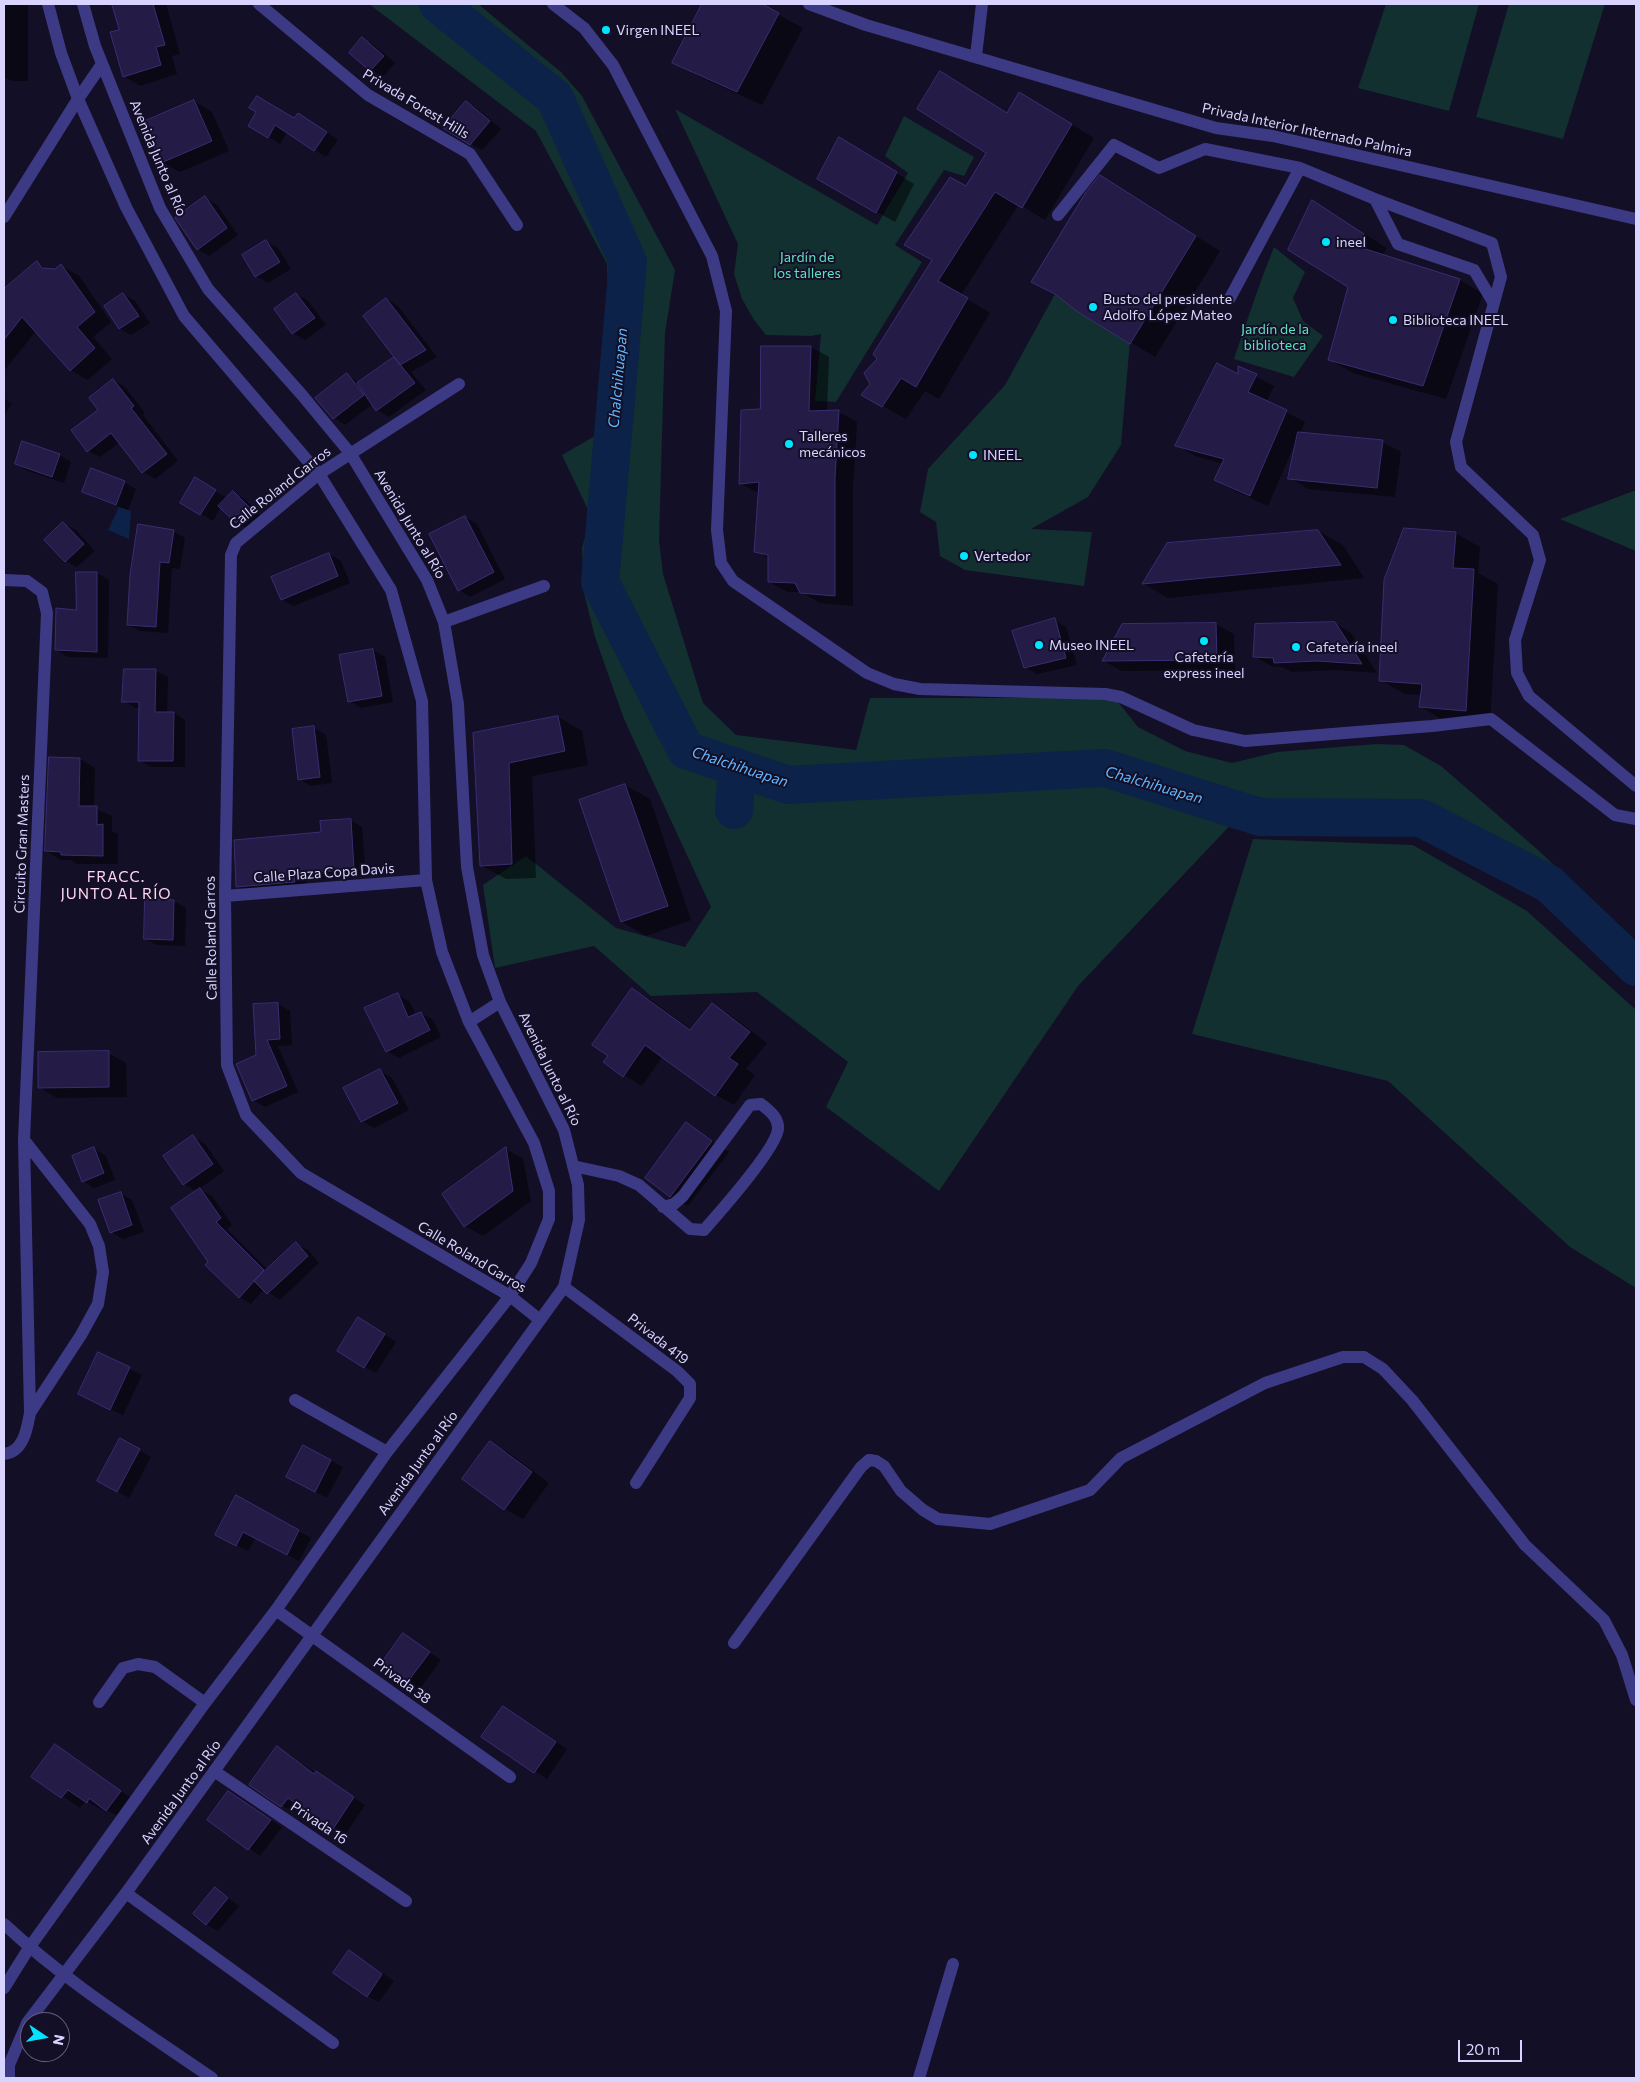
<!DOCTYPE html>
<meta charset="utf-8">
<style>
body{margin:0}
#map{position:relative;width:1640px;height:2082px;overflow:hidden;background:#130f26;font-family:Commissioner,sans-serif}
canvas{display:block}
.frame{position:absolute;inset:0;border:5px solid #d9d4ff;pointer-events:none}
.north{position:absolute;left:20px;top:2012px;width:50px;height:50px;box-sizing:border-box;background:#130f26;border:1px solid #625e7d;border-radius:50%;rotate:102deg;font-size:14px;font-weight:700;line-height:20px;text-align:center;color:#d9d4ff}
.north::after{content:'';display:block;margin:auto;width:18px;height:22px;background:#00e5ff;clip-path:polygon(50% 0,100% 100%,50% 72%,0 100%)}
.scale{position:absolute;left:1458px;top:2040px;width:64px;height:22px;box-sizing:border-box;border:2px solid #d9d4ff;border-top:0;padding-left:6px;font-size:15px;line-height:18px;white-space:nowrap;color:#d9d4ff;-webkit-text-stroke:4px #130f26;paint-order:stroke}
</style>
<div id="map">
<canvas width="1640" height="2082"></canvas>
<div class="frame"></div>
<div class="north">N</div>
<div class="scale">20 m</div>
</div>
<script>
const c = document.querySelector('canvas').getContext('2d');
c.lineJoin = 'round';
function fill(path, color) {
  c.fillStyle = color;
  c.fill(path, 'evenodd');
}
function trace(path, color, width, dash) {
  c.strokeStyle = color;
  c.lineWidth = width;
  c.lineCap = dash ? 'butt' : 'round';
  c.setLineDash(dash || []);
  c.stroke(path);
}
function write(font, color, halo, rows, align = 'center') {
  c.font = font + ' Commissioner,sans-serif';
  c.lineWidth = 4;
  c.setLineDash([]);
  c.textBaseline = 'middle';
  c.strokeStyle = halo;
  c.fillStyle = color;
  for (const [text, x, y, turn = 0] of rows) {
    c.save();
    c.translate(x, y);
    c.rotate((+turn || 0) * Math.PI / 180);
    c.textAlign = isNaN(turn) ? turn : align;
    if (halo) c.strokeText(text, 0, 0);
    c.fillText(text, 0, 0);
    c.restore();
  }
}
const green = new Path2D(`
 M369 4H478L561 72 582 96 675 270 665 333 659 540 663 574 703 703 736 735 856 750 870 698H1087L1118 702 1138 727 1185 751 1232 763 1277 752 1376 744 1404 745 1441 766 1538 850 1636 943V974L1606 945 1468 849C1436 827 1401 810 1363 804 1350 802 1335 804 1321 803 1299 803 1278 801 1257 797L1078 986 939 1191 826 1107 848 1062 757 992 651 996 594 946 495 968 483 885 526 856 616 928 685 947 711 907 624 719 595 637 584 593 582 548 591 516 562 455 600 433 610 375 607 264 536 131Z
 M1386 4H1479L1449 111 1358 88Z
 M1509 4H1605L1563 139 1476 117Z
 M675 109 877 225 908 173 885 156 904 116 974 157 964 176 944 170 895 245 922 262 836 402 815 401 821 334 811 336 766 335 754 320 742 299 734 274 738 244Z
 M1274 247 1305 272 1293 298 1303 321 1323 336 1294 377 1234 359C1247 321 1259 284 1274 247Z
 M1137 260 1121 445 1088 497 1031 529 1092 532 1084 586 965 570 940 556 936 522 920 512 928 469 1005 385 1055 294Z
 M1636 490V551L1560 519Z
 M1253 839 1413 845 1527 911 1636 1010V1288L1570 1247 1388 1081 1192 1034Z`);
const water = new Path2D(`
 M119 507 131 511 129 539 108 530Z`);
const shadow = new Path2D(`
 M4 4H28V81H12L4 77Z
 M113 4H166L180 54 172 56 177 74 140 86 124 76 120 31Z
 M703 4H759L803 28 762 105 698 76 674 62Z
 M362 38 374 45 395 63 383 77 371 70 350 52Z
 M194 101 212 112 229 151 180 172 162 162Z
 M466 102 478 109 501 129 482 150 471 144Z
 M1043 107 1094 138 1045 220 1019 204 961 295 990 313 939 399 925 391 906 419 863 395 871 385 879 360 933 260 966 187 988 153 1008 114Z
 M294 120 310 121 338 140 326 157 287 132 280 144 249 125Z
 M857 149 914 184 895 222 818 179Z
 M1101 177 1220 251 1155 357 1079 311 1064 299 1033 282Z
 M205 198 217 205 238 235 209 256 197 249Z
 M1313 202 1387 248 1382 256 1460 280 1483 294 1446 399 1353 373 1330 360 1350 286Z
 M266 242 278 248 291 269 268 283 256 276 244 256Z
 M37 263 49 270H55L61 266 79 276 111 322 93 337 112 359 88 380 70 370 36 331 4 371V309L11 300 4 290Z
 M123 294 135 301 150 323 131 335 119 328Z
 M296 294 308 301 326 325 305 340 293 333Z
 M387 299 398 306 437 357 411 372 426 390 389 417 377 410 373 404 345 425 334 418 347 375 359 383 394 359Z
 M811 347 829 357 827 412H839L857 422 853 488V606L820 603 801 592H788L769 582 770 559 756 551 758 493 740 483 762 410Z
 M1239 368 1274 386 1266 402 1305 422 1300 433 1382 442 1401 452 1395 497 1308 489 1290 478 1296 441 1268 506 1233 490 1215 480 1224 464 1195 456 1177 445 1239 376Z
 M113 380 125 387 145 413 143 415 178 461 155 479 143 472 120 442 100 457 88 451 100 410Z
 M4 398 12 404 4 415Z
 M60 455 71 462 64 483 28 471 16 464Z
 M124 482 136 489 128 510 95 498 83 491Z
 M207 486 227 498 233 493 245 499 261 516 248 529 236 522 221 507 213 521 182 502Z
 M465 517 477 524 505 579 470 597 459 590Z
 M64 524 76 530 95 551 77 567 66 561Z
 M173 531 185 538 180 569 172 568 168 633 140 631 128 625Z
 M1318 531 1343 545 1364 578 1168 598 1144 584 1167 544Z
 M1455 533 1480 547 1478 573 1498 584 1490 724 1445 721 1421 707 1422 695 1405 694 1380 680Z
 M329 554 341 561 350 583 294 606 282 600Z
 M97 573 109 580 108 658 68 657 56 650Z
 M1054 620 1066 627 1077 665 1037 674 1025 667Z
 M1335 623 1351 633 1377 673 1335 670 1291 672 1282 667 1271 666 1254 656Z
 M1216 624 1234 634 1235 670 1122 671 1104 661Z
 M373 650 385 657 393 702 361 708 349 701Z
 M126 670 156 671 168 677 167 713H174L185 720V767H151L139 760 140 708H136L124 701Z
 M558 717 582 731 588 765 532 776 536 878 506 879 481 865 475 734Z
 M314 728 326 735 332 783 311 786 299 779Z
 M80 759 95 768 94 808 112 816V831L118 834V864H77L71 860H61L46 851Z
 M625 785 650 799 691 920 646 936 622 922Z
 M350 820 362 827 366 875 306 880 307 889 249 893 238 886 322 833Z
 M146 900 174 901 186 908 185 946 157 945 145 939Z
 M633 990 651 1000 692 1030 712 1005 730 1015 767 1043 746 1069 755 1075 734 1105 716 1095 663 1056 642 1086 624 1075 609 1056Z
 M398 995 410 1002 416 1015 421 1013 433 1020 441 1037 399 1058 387 1051Z
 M278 1004 290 1011 292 1045 278 1046 298 1092 265 1107 253 1100 258 1055Z
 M108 1053 126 1063 127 1097 57 1098 39 1087Z
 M380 1071 392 1078 409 1110 374 1128 362 1121Z
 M687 1124 729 1152 688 1206 670 1196Z
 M193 1137 205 1144 224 1171 199 1189 212 1196 232 1225 227 1229 268 1270 296 1244 308 1250 319 1263 280 1300 264 1289 251 1304 239 1297 210 1262 197 1192 184 1184Z
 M94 1149 106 1156 115 1180 94 1188 83 1181Z
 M506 1149 523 1159 531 1201 483 1236 465 1226Z
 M120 1193 132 1200 144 1232 123 1239 111 1232Z
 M370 1325 396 1342 376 1373 364 1367Z
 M98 1354 142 1375 123 1415 91 1400Z
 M121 1440 151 1457 129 1498 98 1480Z
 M491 1443 509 1453 549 1483 523 1519 505 1509Z
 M304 1446 343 1467 327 1498 300 1483Z
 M237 1497 311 1538 299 1561 255 1538 248 1551 229 1541Z
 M404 1635 441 1660 419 1690 382 1664Z
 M516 1715 567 1749 547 1779 483 1737Z
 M55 1746 73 1756 138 1803 125 1820 107 1810 106 1812 86 1801 80 1808 33 1776Z
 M278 1748 365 1805 345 1835 300 1805 294 1812 282 1806Z
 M228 1793 282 1827 260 1856 209 1819Z
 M215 1889 239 1906 218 1931 206 1924Z
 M349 1951 394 1981 379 2002 367 1996Z`);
const river = new Path2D(`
 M438 4 555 98 628 262 600 582 686 750 788 785 1105 768 1260 817 1421 818 1549 884 1636 967
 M734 810 737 767`);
const building = new Path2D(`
 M112 4H153L165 45 156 47 161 65 123 77 110 32 119 30Z
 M702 4H762L779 13 737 92 672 63Z
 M362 37 384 56 370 71 349 53Z
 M940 71 1007 113 1019 92 1072 124 1022 208 995 192 938 281 968 298 916 387 901 378 882 407 861 395 870 384 864 373 877 359 873 354 932 260 904 245 950 177 966 186 986 153 917 109Z
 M257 96 294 118 298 113 327 132 314 151 275 125 268 138 248 126 256 112 249 108Z
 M194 100 212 141 161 163 143 122Z
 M466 101 490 121 470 145 443 128Z
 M839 137 897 172 876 213 817 179Z
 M1100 175 1196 236 1130 344 1078 312 1055 294 1031 282 1086 192Z
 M205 196 227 228 197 250 175 218Z
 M1312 200 1364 234 1356 246 1460 279 1423 386 1328 360 1348 287 1288 250Z
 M266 240 280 262 255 277 242 255Z
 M37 261 42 268 55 269 61 264 95 312 77 327 95 348 70 371 22 317 4 340V289Z
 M123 293 139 316 119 329 104 306Z
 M296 293 315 318 292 334 274 309Z
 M386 298 426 350 400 365 363 316Z
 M761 346H811L809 411 839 410 835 477V596L800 593 795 583 768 582V555L754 552 759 482 739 484 741 410 760 409Z
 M394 357 415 383 376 411 357 383Z
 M1217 363 1238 374V366L1257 374 1248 392 1287 410 1250 496 1214 480 1224 459 1175 446Z
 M347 373 364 395 333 419 315 398Z
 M113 379 134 406 131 408 167 454 142 473 111 433 87 452 71 430 98 410 89 398Z
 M1298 432 1383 440 1377 488 1288 479Z
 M22 441 60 454 52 477 15 464Z
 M91 468 125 481 116 505 82 492Z
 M195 477 216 490 200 515 180 503Z
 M233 491 250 508 236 523 218 506Z
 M465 516 494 572 458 591 429 534Z
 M63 522 84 544 65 562 44 540Z
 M138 524 174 530 169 563 160 562 156 627 127 625 130 575Z
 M1404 528 1456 532 1453 568 1474 569 1466 711 1419 707 1422 684 1379 681 1384 580Z
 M1318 530 1341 565 1142 584 1167 543Z
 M329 553 338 576 281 600 271 577Z
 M76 572H97V652L55 650 56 608 76 610Z
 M1055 618 1066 658 1024 668 1012 631Z
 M1335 622 1362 664 1317 661 1274 663 1273 658 1253 657 1255 624Z
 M1216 623 1217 660 1102 661 1122 624Z
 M373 649 382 696 348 702 339 655Z
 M124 669H156L155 712H174L173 761H138L139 702H122Z
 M558 716 565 751 509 763 512 864 480 866 473 733Z
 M314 726 320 777 298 780 292 729Z
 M49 757 80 758 79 806H97V825L103 824V856L61 855V852L45 851Z
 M625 784 668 906 621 922 579 800Z
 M351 819 354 869 294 874 295 882 236 887 234 840 321 832 320 821Z
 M145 899 174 900 173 940 144 939Z
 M632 988 690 1030 712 1003 750 1032 729 1058 738 1064 715 1096 645 1045 623 1077 603 1062 608 1056 592 1045Z
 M398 993 408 1017 421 1012 430 1030 386 1052 364 1008Z
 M278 1003 280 1039 267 1040 287 1086 252 1101 236 1064 256 1055 253 1004Z
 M109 1051V1087L38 1088V1052Z
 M380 1069 398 1103 361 1122 343 1088Z
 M686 1122 712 1141 670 1197 645 1178Z
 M193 1135 213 1164 183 1185 163 1156Z
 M94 1147 104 1173 82 1182 72 1156Z
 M506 1147 513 1191 464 1227 442 1194Z
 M200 1188 221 1218 216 1222 264 1270 239 1298 205 1265 208 1262 171 1208Z
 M121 1192 132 1225 110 1233 98 1200Z
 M296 1242 308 1256 267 1294 254 1281Z
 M358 1317 385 1334 364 1368 337 1351Z
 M98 1352 130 1367 110 1410 78 1394Z
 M120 1438 140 1449 117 1492 97 1481Z
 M490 1441 532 1472 504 1510 462 1479Z
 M303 1445 331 1460 315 1492 286 1477Z
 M236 1495 299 1530 287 1555 243 1532 236 1546 215 1535Z
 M403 1633 430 1652 406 1684 381 1664Z
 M503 1706 556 1742 534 1773 481 1737Z
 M55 1744 121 1791 106 1811 89 1798 87 1803 68 1790 61 1798 31 1777Z
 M277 1746 314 1774 316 1771 354 1797 333 1829 288 1798 281 1807 249 1785Z
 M228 1791 271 1820 248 1850 207 1820Z
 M215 1887 228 1898 206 1925 193 1914Z
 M349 1950 382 1974 367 1997 333 1973Z`);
const minor = new Path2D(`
 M259 4 368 95 470 154 517 225
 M553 4 584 28 613 65 712 256 726 311 717 530 721 563 733 581 867 673 894 684 920 689 1105 694 1121 697 1193 730 1245 741 1432 726 1491 719 1615 815 1636 819
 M809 4 866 25 1216 128 1273 136 1636 219
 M976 56 982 4
 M1375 199 1398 244 1474 270 1493 302
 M1058 215 1114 145 1159 168 1205 149 1300 168
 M4 217 78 99 102 64
 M1230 298 1300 168 1375 199 1492 243 1501 277 1456 442 1461 467 1533 535 1540 560 1515 640 1517 673 1529 696 1636 786
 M459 384 319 474 236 543 231 555 225 896 227 1065 246 1115 301 1173 510 1296 540 1320
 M4 580 27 581 42 592 47 613 24 1140 30 1413C27 1428 24 1452 4 1454
 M444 622 544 586
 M225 896 426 880
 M469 1022 500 1002
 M24 1140 90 1224 99 1246 103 1272 98 1304 81 1335 30 1413
 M573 1166 619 1176 639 1185 690 1229 704 1230C719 1213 776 1149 778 1129 779 1117 768 1110 761 1104L750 1105 683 1196 674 1204 663 1207
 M564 1287 677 1371 690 1384V1398L636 1483
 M295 1400 387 1452
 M276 1610 510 1777
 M734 1643 861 1467 869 1460 876 1461 884 1466 901 1491 923 1510 938 1519 990 1524 1090 1490 1121 1458 1265 1383 1343 1357H1364L1383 1369 1412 1400 1525 1545 1604 1620 1622 1655 1636 1700
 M99 1702 123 1668 138 1664 155 1667 205 1703
 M214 1771 406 1901
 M126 1893 333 2043
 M4 1924C67 1983 141 2029 212 2078
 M4 1988 29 1948 205 1703 276 1610 387 1452 510 1296 531 1263 549 1219V1191L534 1143 469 1022 442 952 426 880 422 701 391 590 319 474 184 316 126 207 78 99 61 53 48 4
 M9 2078V2065L27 2023 126 1893 564 1287 579 1220 578 1185 564 1130 500 1002 483 955 467 867 458 704 444 622 427 580 350 453 302 395 208 289 160 208 95 46 83 4
 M919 2078 953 1964`);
const markers = [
 [606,30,5,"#00e5ff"],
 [1326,242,5,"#00e5ff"],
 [1093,307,5,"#00e5ff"],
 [1393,320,5,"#00e5ff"],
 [789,444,5,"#00e5ff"],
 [973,455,5,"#00e5ff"],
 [964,556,5,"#00e5ff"],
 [1204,641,5,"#00e5ff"],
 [1039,645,5,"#00e5ff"],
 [1296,647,5,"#00e5ff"]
];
const poiNames = [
 ["Virgen INEEL",616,30],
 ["ineel",1336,242],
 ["Busto del presidente",1103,299],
 ["Adolfo López Mateo",1103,315],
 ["Biblioteca INEEL",1403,320],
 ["Talleres",799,436],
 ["mecánicos",799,452],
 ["INEEL",983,455],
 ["Vertedor",974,556],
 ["Museo INEEL",1049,645],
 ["Cafetería ineel",1306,647],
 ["Cafetería",1204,657,"center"],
 ["express ineel",1204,673,"center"]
];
const streetNames = [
 ["Privada Forest Hills",416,104,31],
 ["Privada Interior Internado Palmira",1307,130,12],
 ["Avenida Junto al Río",158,158,67],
 ["Calle Roland Garros",280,488,-38],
 ["Avenida Junto al Río",410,524,59],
 ["Circuito Gran Masters",22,844,-88],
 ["Calle Plaza Copa Davis",324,873,-4],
 ["Calle Roland Garros",211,938,-91],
 ["Avenida Junto al Río",550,1069,64],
 ["Calle Roland Garros",472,1257,31],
 ["Privada 419",658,1339,38],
 ["Avenida Junto al Río",418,1463,-54],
 ["Privada 38",402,1681,36],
 ["Avenida Junto al Río",181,1792,-54],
 ["Privada 16",319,1823,34]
];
const parkNames = [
 ["Jardín de",807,257],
 ["los talleres",807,273],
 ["Jardín de la",1275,329],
 ["biblioteca",1275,345]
];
const waterNames = [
 ["Chalchihuapan",618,378,-85],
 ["Chalchihuapan",740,767,18],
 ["Chalchihuapan",1154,785,16]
];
const neighbourhoodNames = [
 ["FRACC.",116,877],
 ["JUNTO AL RÍO",116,894]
];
fill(green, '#12302f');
fill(water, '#0c2248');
fill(shadow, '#0007');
trace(river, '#0c2248', 38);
fill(building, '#241b47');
trace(building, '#3b2d73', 1);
trace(minor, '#3d3a85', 12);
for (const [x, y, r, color] of markers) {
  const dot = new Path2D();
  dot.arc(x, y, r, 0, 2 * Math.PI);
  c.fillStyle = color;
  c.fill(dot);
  trace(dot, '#130f26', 2);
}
write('14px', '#d9d4ff', '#130f26', poiNames, 'left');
write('14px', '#d9d4ff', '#130f26', streetNames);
write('14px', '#5fe0c0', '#130f26', parkNames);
write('italic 15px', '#62b6ff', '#130f26', waterNames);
c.letterSpacing = '1px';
write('15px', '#ffd6f0', '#130f26', neighbourhoodNames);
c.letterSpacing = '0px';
</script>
